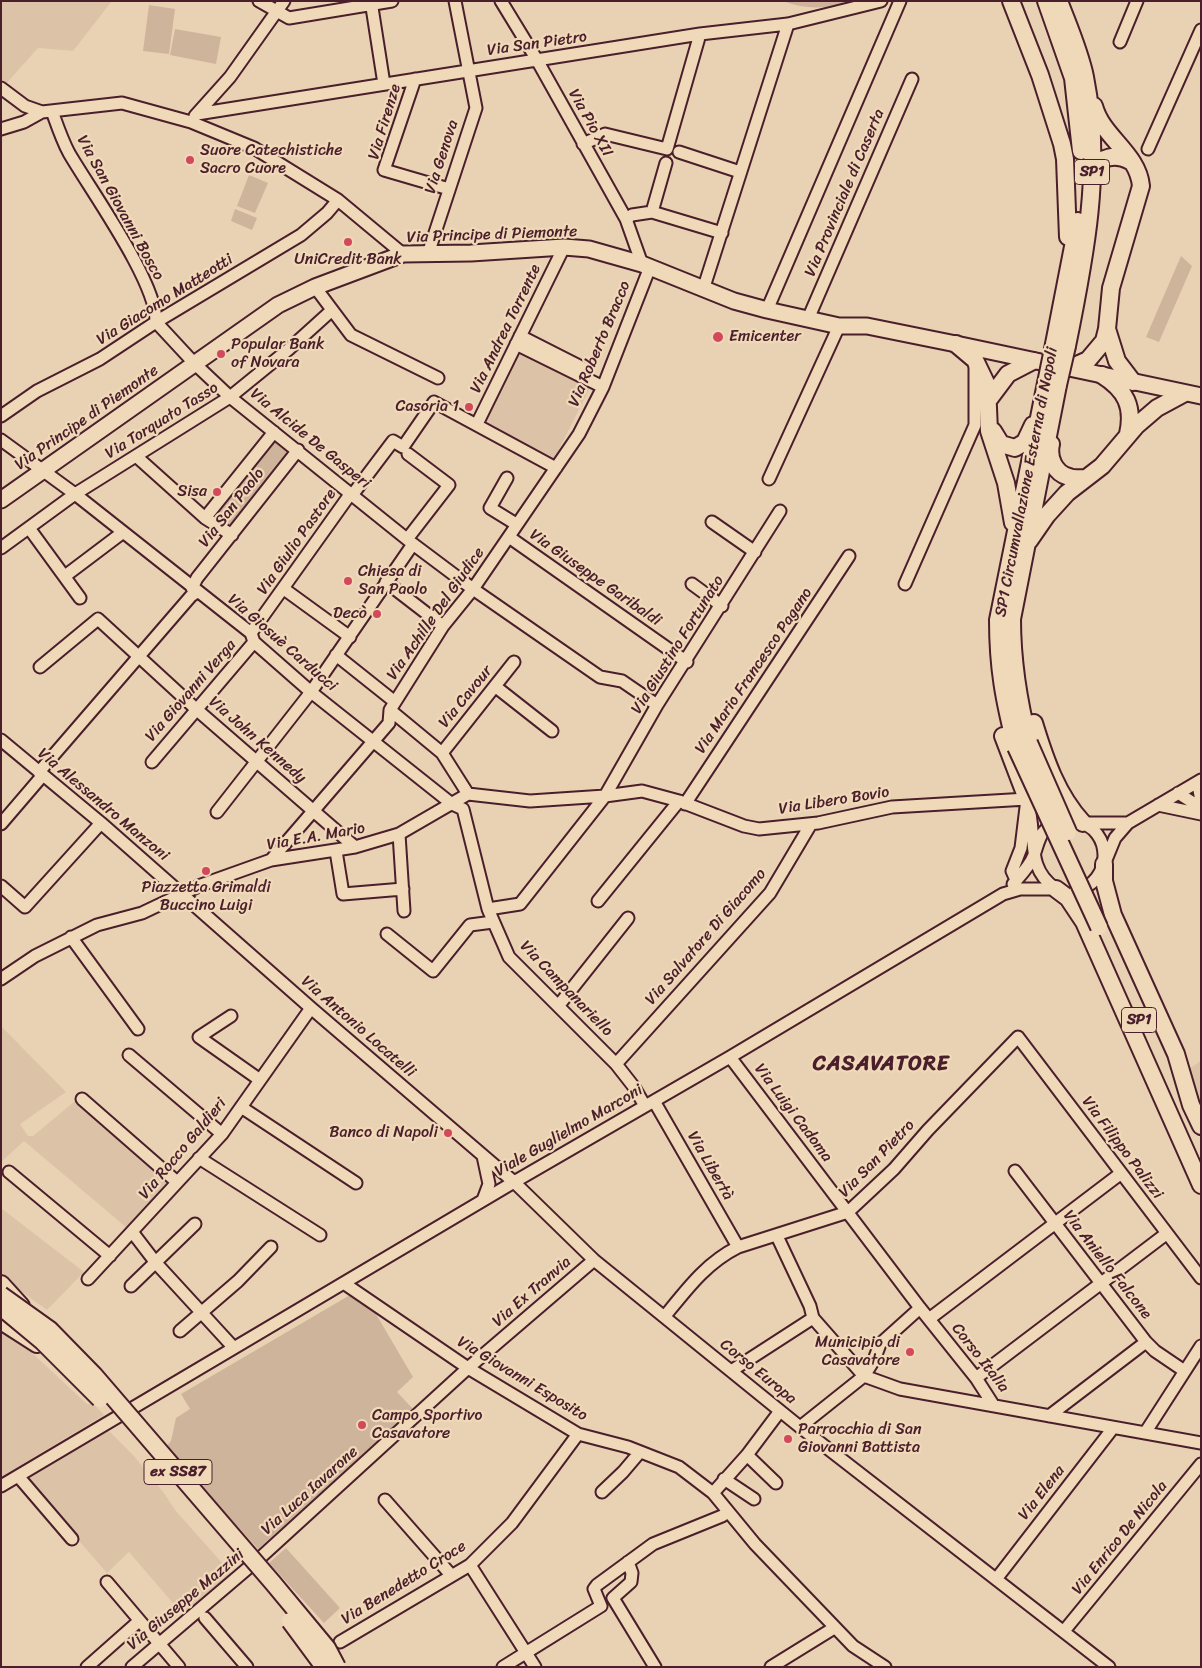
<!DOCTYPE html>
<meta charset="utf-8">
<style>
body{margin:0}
#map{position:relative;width:1202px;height:1668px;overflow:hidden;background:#e9d2b3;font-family:Sriracha,sans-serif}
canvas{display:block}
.frame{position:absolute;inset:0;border:2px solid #4a1f2b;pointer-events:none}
</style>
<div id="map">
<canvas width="1202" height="1668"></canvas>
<div class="frame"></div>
</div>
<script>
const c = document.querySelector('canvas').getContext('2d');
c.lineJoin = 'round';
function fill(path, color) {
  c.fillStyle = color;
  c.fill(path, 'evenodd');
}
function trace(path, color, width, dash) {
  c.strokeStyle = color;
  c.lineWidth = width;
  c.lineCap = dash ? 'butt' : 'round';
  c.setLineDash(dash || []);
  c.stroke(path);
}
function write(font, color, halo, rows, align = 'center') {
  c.font = font + ' Sriracha,sans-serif';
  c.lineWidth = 4.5;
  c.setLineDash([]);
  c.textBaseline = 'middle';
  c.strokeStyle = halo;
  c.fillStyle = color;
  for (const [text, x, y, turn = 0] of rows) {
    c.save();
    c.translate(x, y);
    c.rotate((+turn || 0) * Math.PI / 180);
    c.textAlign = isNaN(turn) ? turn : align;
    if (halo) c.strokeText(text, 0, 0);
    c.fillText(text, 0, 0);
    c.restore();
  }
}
const built = new Path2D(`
 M1 1H112L73 51 38 48 4 86 1 78Z
 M520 349 591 386 553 461 481 424Z
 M1 1026 66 1092 20 1124 28 1136H33L75 1101 168 1182 127 1228 24 1141 1 1162Z
 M1201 1061V1102L1187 1070Z
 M1 1208 84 1272 47 1310 1 1277Z
 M1 1330 16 1338 88 1405 91 1401 104 1415 1 1477Z
 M108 1430 134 1456 164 1493 175 1510 232 1574 184 1616 129 1552 107 1573 26 1480Z`);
const green = new Path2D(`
 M783 1H855C829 8 809 11 783 1Z
 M149 5 175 9 169 54 143 51Z
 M175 29 221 37 216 64 170 55Z
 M249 175 268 183 255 213 237 206Z
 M235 209 257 218 252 230 231 221Z
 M1181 256 1192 266 1159 342 1146 337Z
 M274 439 290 450 228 530 211 516Z
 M350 1295 373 1309 413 1377 397 1392 413 1409 258 1549 166 1447 171 1441 176 1418 190 1409 181 1394Z
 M286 1548 340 1608 324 1623 269 1563Z`);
const minor = new Path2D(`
 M259 1 289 18 392 1
 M371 1 384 84
 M501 1 537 60 626 219 642 264
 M1120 42 1137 1
 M415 79 384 170 449 189
 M1 88 25 106 42 112
 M52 111C57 125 62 140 69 153 91 191 157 282 156 322L194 363 230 397 413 544 473 589 600 677 622 681 657 705
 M197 114 700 34 788 24 881 1
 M195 116 230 77 284 1
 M1 129 24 122 42 112 122 103 191 122 254 148 338 200 403 254
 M583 144 605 134 667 149 700 34
 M1148 149 1201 30
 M679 152 740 172
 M652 212 666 163
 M626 219 632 215 652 212 722 233
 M428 254 476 108 455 1
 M315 287 351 335 438 378
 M703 290 788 24
 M767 310 900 1
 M808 319 912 79
 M520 336 583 368
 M516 344 603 387
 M1 416 37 391 100 359 156 322 301 235 327 213 338 200
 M477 424 564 247
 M1 440 75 494 251 633 254 642 311 692 452 804 463 809 488 909 509 957 616 1064 634 1087 645 1106
 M408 454 449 485 408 538
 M137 457 205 518 232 535
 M507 478 490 508 516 524
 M769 479 839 326
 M353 494 393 441 403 447 434 402 556 468
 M205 518 274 432
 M712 522 755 552
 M29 528 80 598
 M509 537 687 662
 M1 548 75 494 230 397 289 349 331 311
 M65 576 122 533
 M386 582 443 626
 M692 584 722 606
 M905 584 975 425V365
 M192 588 197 578 298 450
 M284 589 350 637
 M251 633 351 493
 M336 655 395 702
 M40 667 98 619 196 709 355 847
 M496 687 552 731
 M390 710 442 753 468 794
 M1 740 101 823 311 1008 514 1182 594 1260 800 1427 1109 1667
 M442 753 514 662
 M152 762 254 642
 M39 772 191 596 197 592
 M1201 781 1199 790 1201 801
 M1178 793 1201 808
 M1027 801C1038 833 1024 867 1055 888
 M685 804 849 556
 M1158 805 1201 814
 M217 812 311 692 413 544
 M1084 823H1128
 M1 824 43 775
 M399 834 404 911
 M336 851 343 894 403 889
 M271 860 389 723 390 710 443 626 473 589 579 434 603 387 650 267
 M1106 860 1115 838 1128 823 1201 780
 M1013 884C1020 876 1030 866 1034 855 1040 839 1039 830 1058 822
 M1 886 25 907 101 823
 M1075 891C1113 883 1114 829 1076 821
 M598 901 679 801
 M488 909 520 904 605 796 657 705 780 511
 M387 934 433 971 470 925 493 922
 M71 937 138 1029
 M1 979 35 956 97 925 142 913 201 885 271 860 355 847 399 834 468 794 530 801 605 796 642 791 679 801 744 826 759 829 818 823 892 807 1027 799 1021 848 1012 871 1016 880
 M559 1005 628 918
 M231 1016 199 1037 260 1080
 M129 1055 222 1134
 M730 1057 920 1308 976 1378 994 1406
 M616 1064 770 893 811 824
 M82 1099 177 1182
 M654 1101 738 1247
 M241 1107 356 1183
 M199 1158 320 1235
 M1015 1171 1146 1342 1155 1351 1183 1370
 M9 1172 110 1256
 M483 1200 489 1184 483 1156
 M133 1233 156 1263 234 1348
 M777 1236 810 1306 813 1318 864 1376 900 1389 1201 1443
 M88 1279 222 1134 311 1008
 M345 1284 468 1368 578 1434 628 1447 679 1467 713 1493 755 1544 853 1646 885 1667
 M131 1286 195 1224
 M665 1316C687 1289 706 1263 738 1247L848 1212 894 1169 928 1130 1018 1037 1201 1278
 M929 1319 1120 1174
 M180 1331 238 1281 271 1247
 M731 1371 813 1318
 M976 1378 1166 1234
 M1049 1416 1146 1342
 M800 1427 864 1376 874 1360 880 1344 920 1308
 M1145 1433 1201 1346
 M747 1455 776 1483
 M18 1476 72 1539
 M724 1479 754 1499
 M1 1486 514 1182 730 1057 1003 894 1020 889H1056
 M602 1492 623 1472 640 1452
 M713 1493 747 1455 780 1411
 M385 1500 451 1575
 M628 1562 632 1573 631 1582 613 1598 655 1667
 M470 1565 535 1667
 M997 1578 1113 1428
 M107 1582 179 1667
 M205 1618 247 1667
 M1064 1631 1201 1464
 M340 1642 470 1565 512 1523 578 1434
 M87 1667 139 1621
 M132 1667 261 1557 468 1368 594 1260
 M503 1667 601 1606 594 1589 597 1585 653 1544 722 1516 728 1512
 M771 1667 834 1628`);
const major = new Path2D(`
 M1 500 278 305 315 287 403 254 471 253 564 247 589 249 642 264 734 301 767 310 839 326H867L956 344 1201 396`);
const highway = new Path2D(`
 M1011 1 1040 75 1062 144 1065 159 1068 237
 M1046 1 1073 78 1081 151
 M1059 1C1068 25 1080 52 1085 77 1103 167 1085 258 1067 346
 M1092 170C1101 157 1115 153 1130 161
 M1107 329 1117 361 1133 382
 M956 344 975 360 987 385 989 431 1006 483 1013 523
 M1054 344 1078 221
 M1070 368 1088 360 1104 341 1107 329 1111 288 1141 186C1138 153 1102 137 1094 106
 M1102 375C1126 390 1134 407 1128 434
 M990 398 1008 374 1033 361
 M993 431 1001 444 1015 448 1025 442 1033 425
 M1051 444C1048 457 1054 473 1069 477 1073 479 1080 478 1085 478
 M1029 541 1047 515 1067 493 1102 466 1136 426 1157 408 1183 394
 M1034 723C1045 759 1057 795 1083 823
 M1003 736 1027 799
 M1029 743C1018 700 1012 663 1012 619L1058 385
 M1016 747C1004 700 998 668 998 620L1046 383
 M1104 864V881L1113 915 1176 1054 1191 1105 1201 1126
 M1056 889 1068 898 1084 922 1201 1185
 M1 1284 21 1306
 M1 1321 37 1344`);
const highwayBridge = new Path2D(`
 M1046 383 1054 344
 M1058 385 1067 346
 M1029 743 1068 832
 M1016 747 1099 927
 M1 1295 50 1330 94 1375 273 1583 327 1648 337 1667
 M1 1307 42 1341 100 1399
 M290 1621 324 1667`);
const markers = [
 [190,160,5,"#d1495b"],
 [348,242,5,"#d1495b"],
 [718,337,6,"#d1495b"],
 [221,354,5,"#d1495b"],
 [469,407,5,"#d1495b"],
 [217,492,5,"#d1495b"],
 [348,581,5,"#d1495b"],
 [377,614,5,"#d1495b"],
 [206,871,5,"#d1495b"],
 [448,1133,5,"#d1495b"],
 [910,1352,5,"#d1495b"],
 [362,1425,5,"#d1495b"],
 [788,1439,5,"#d1495b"]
];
const shields = [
 [1092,172,35],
 [1139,1020,35],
 [178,1472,68]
];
const shieldNames = [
 ["SP1",1092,172],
 ["SP1",1139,1020],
 ["ex SS87",178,1472]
];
const streetNames = [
 ["Via San Pietro",537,44,-8],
 ["Via Firenze",385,122,-73],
 ["Via Pio XII",590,123,61],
 ["Via Genova",442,157,-72],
 ["Via Provinciale di Caserta",845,193,-67],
 ["Via San Giovanni Bosco",120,208,61],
 ["Via Principe di Piemonte",492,235,-2],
 ["Via Giacomo Matteotti",165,300,-32],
 ["Via Andrea Torrente",506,329,-64],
 ["Via Roberto Bracco",600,344,-67],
 ["Via Principe di Piemonte",87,418,-35],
 ["Via Torquato Tasso",162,421,-32],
 ["Via Alcide De Gasperi",310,439,39],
 ["SP1 Circumvallazione Esterna di Napoli",1027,482,-79],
 ["Via San Paolo",232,508,-52],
 ["Via Giulio Pastore",297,542,-55],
 ["Via Giuseppe Garibaldi",595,578,35],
 ["Via Achille Del Giudice",436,614,-55],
 ["Via Giosuè Carducci",282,643,41],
 ["Via Giustino Fortunato",678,645,-58],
 ["Via Mario Francesco Pagano",754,671,-56],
 ["Via Giovanni Verga",191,691,-49],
 ["Via Cavour",466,697,-51],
 ["Via John Kennedy",257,740,41],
 ["Via Libero Bovio",834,801,-9],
 ["Via Alessandro Manzoni",103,805,40],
 ["Via E.A. Mario",316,837,-10],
 ["Via Salvatore Di Giacomo",706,937,-49],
 ["Via Campanariello",566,989,46],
 ["Via Antonio Locatelli",358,1027,41],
 ["Via Luigi Cadoma",793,1113,53],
 ["Viale Guglielmo Marconi",569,1131,-30],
 ["Via Filippo Palizzi",1122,1148,53],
 ["Via Rocco Galdieri",183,1149,-50],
 ["Via San Pietro",877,1159,-46],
 ["Via Libertà",710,1166,60],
 ["Via Aniello Falcone",1107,1265,52],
 ["Via Ex Tranvia",532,1292,-41],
 ["Corso Italia",980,1358,52],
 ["Corso Europa",758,1372,39],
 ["Via Giovanni Esposito",522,1379,31],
 ["Via Luca Iavarone",310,1491,-42],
 ["Via Elena",1042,1493,-52],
 ["Via Enrico De Nicola",1120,1538,-51],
 ["Via Benedetto Croce",404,1583,-32],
 ["Via Giuseppe Mazzini",186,1600,-40]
];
const poiNames = [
 ["Suore Catechistiche",200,151],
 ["Sacro Cuore",200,169],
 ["UniCredit Bank",348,260,"center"],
 ["Emicenter",729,337],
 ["Popular Bank",231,345],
 ["of Novara",231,363],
 ["Casoria 1",459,407,"right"],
 ["Sisa",207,492,"right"],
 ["Chiesa di",358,572],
 ["San Paolo",358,590],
 ["Decò",367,614,"right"],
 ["Piazzetta Grimaldi",206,888,"center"],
 ["Buccino Luigi",206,906,"center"],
 ["Banco di Napoli",438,1133,"right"],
 ["Municipio di",900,1343,"right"],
 ["Casavatore",900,1361,"right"],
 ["Campo Sportivo",372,1416],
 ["Casavatore",372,1434],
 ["Parrocchia di San",798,1430],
 ["Giovanni Battista",798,1448]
];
const districtNames = [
 ["CASAVATORE",881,1065]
];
fill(built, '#dcc3a8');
fill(green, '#cfb49c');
trace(minor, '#4a1f2b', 15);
trace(major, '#4a1f2b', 19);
trace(highway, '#4a1f2b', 20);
trace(minor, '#f0d9b9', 11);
trace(major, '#f0d9b9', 15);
trace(highway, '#f0d9b9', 16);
trace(highwayBridge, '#4a1f2b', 20, []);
trace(highwayBridge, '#f0d9b9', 16);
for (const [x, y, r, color] of markers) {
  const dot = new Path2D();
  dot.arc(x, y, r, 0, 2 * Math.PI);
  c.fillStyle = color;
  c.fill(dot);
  trace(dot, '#f0d9b9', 2);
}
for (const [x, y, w] of shields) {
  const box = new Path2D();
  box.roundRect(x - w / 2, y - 12.5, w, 25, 4);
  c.fillStyle = '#f0d9b9';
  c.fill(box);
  trace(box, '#4a1f2b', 1);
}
write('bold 15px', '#4a1f2b', null, shieldNames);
write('16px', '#4a1f2b', '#f0d9b9', streetNames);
write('16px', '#4a1f2b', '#f0d9b9', poiNames, 'left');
c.letterSpacing = '1px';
write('bold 21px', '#4a1f2b', '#f0d9b9', districtNames);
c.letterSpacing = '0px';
</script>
